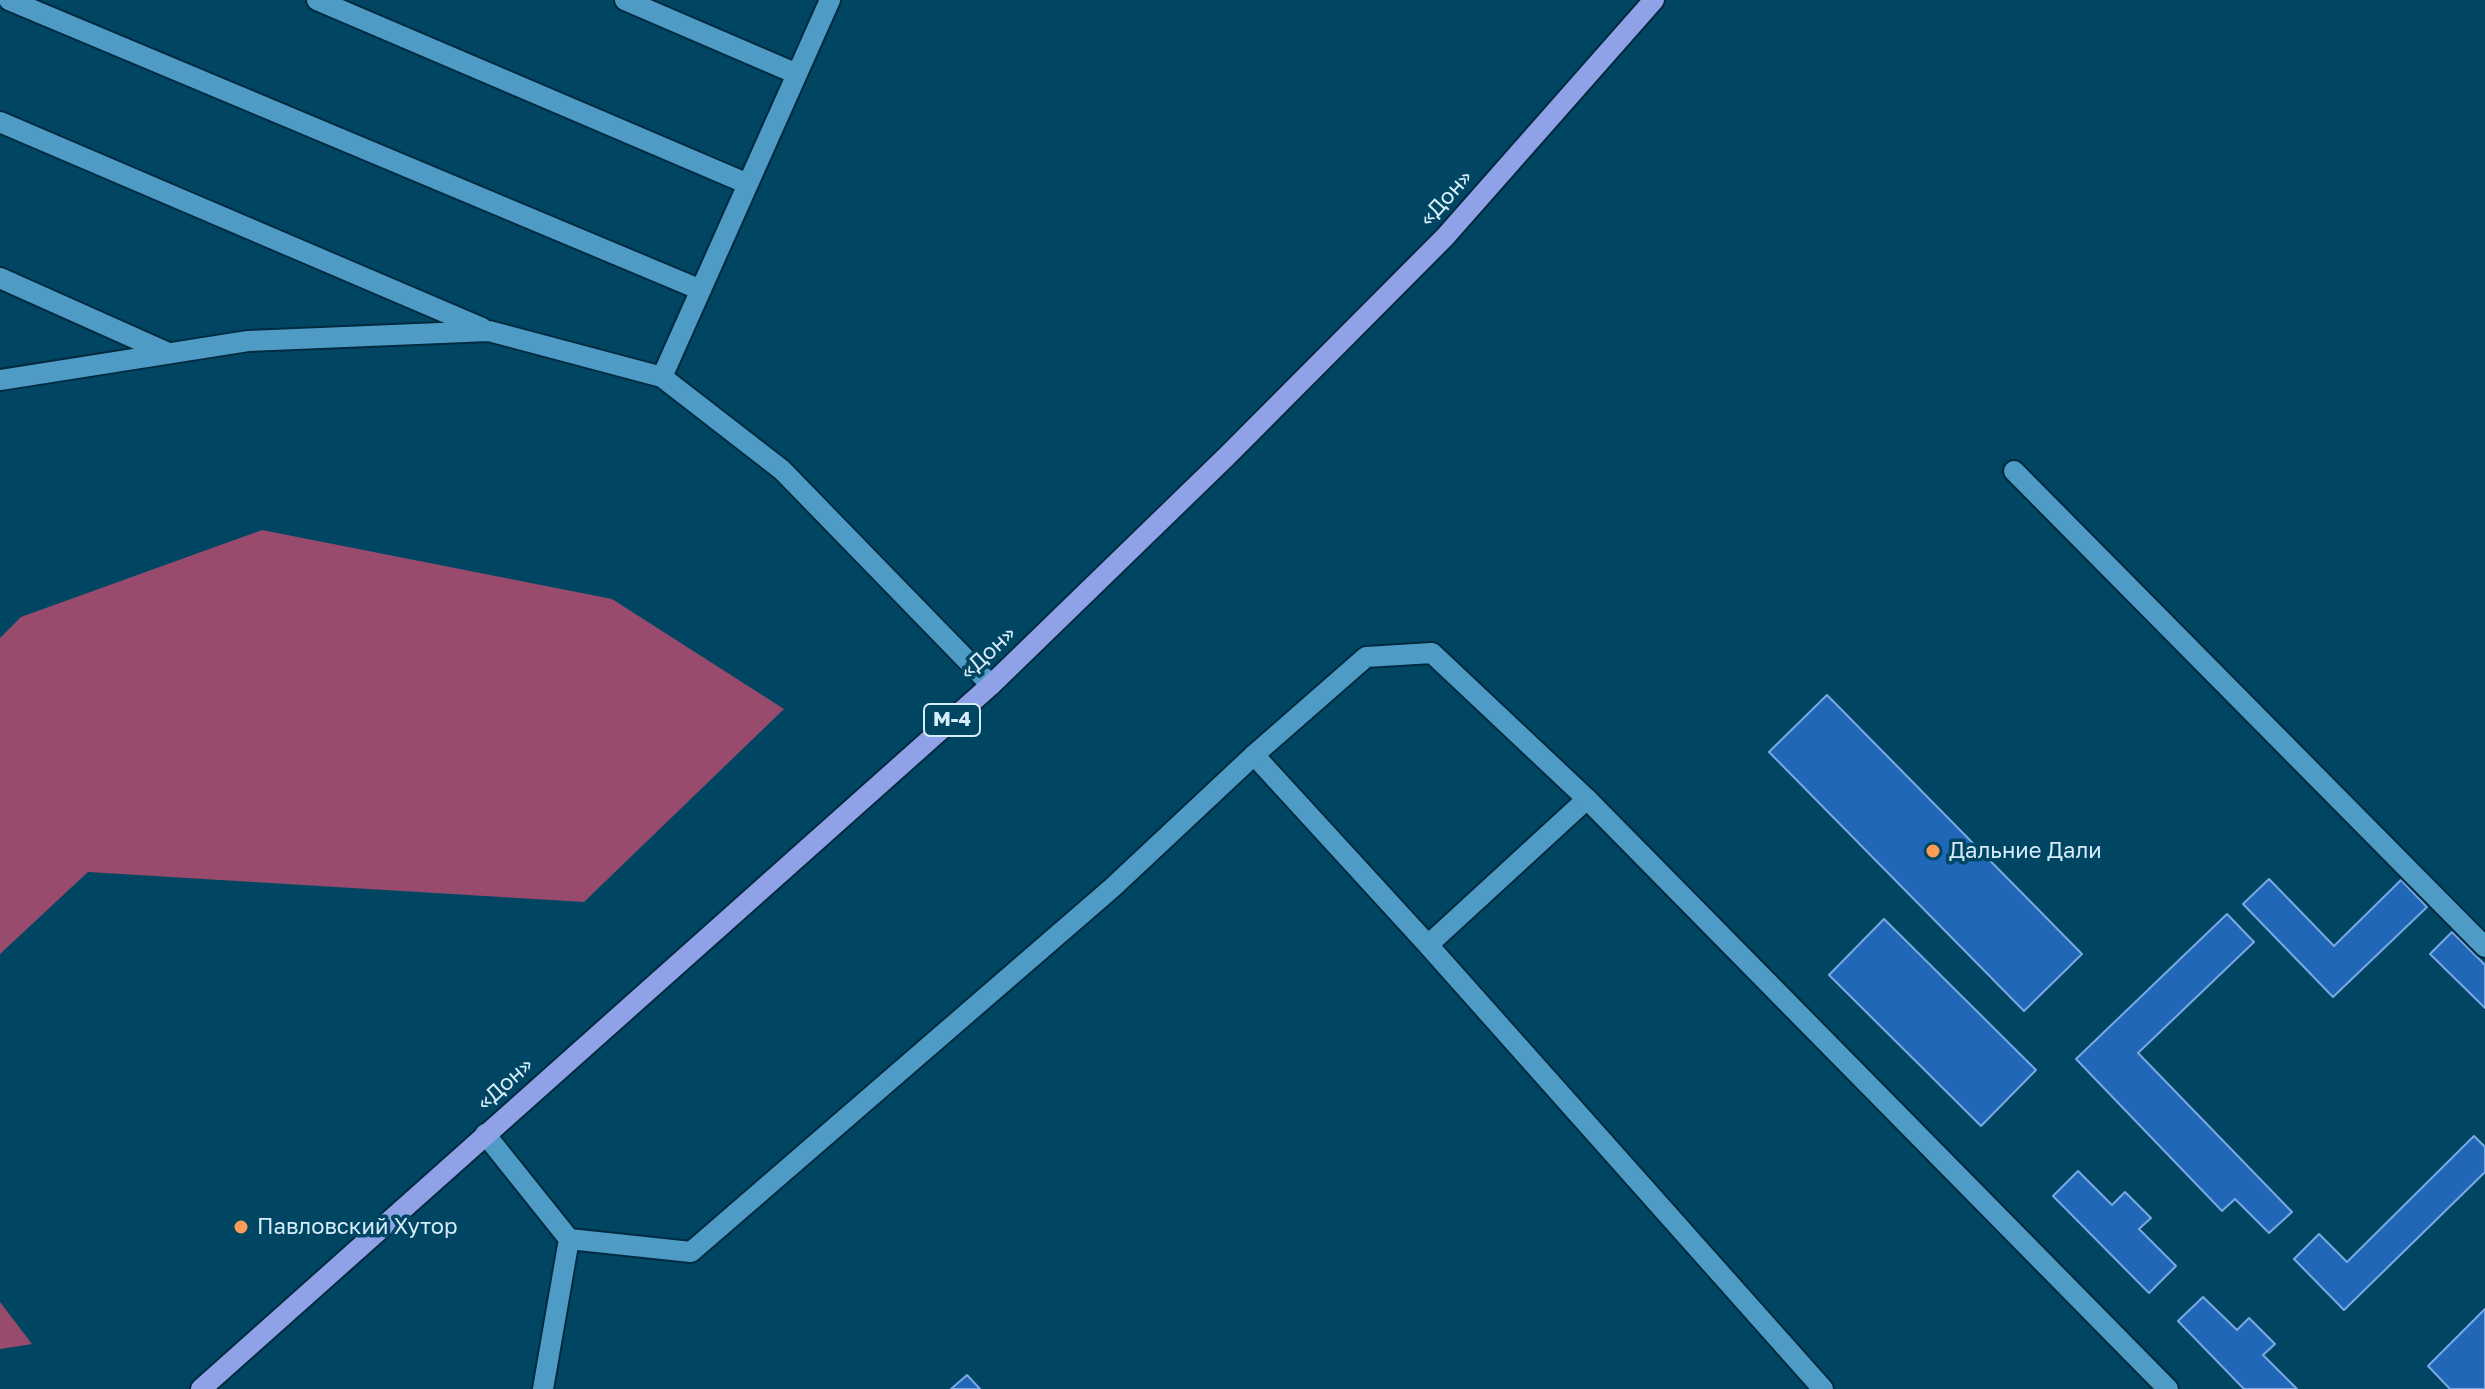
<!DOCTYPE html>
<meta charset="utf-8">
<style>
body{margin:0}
canvas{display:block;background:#004663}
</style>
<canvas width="2485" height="1389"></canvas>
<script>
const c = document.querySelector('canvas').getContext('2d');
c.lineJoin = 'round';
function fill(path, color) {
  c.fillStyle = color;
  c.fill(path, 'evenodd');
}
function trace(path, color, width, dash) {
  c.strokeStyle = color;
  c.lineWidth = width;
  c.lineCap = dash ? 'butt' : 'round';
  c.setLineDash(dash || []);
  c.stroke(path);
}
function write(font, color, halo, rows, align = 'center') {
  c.font = font + ' "Golos Text",sans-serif';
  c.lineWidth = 7;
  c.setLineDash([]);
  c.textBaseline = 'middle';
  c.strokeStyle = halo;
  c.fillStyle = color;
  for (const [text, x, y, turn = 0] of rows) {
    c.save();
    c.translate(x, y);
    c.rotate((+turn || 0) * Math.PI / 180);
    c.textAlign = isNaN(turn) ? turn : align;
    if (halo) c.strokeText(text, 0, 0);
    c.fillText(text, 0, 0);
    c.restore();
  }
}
const green = new Path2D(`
 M262 530 612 599 784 709 584 902 88 872 0 954V638L21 617Z
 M0 1302 32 1344 0 1349Z`);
const building = new Path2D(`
 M1827 695 2082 954 2024 1011 1769 752Z
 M2269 879 2334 946 2401 880 2427 907 2333 997 2243 904Z
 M2227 914 2254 942 2138 1053 2292 1212 2269 1233 2235 1199 2222 1211 2076 1059Z
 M1884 919 2036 1070 1981 1126 1829 975Z
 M2452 932 2485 965V1008L2430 954Z
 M2474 1136 2485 1147V1172L2344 1310 2294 1259 2319 1234 2347 1262Z
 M2078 1171 2112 1205 2125 1192 2151 1218 2139 1229 2176 1266 2149 1293 2053 1196Z
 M2203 1297 2237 1330 2249 1318 2275 1344 2263 1355 2297 1389H2244L2178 1321Z
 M2485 1309V1389H2450L2428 1366Z
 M967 1375 980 1389H951Z`);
const service = new Path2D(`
 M9 0 701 290
 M317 0 748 184
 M625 0 797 74
 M830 0 662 377 782 470 991 685
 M0 122 482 328
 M0 278 168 353
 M0 380 248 341 489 331 662 377
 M2014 471 2485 947
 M1254 755 1428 945 1587 799
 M1428 945 1823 1389`);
const minor = new Path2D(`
 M485 1134 569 1239
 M543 1389 569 1239 691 1252 1112 888 1254 755 1366 657 1432 653 1587 799 2168 1389`);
const primary = new Path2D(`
 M201 1389 991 685 1227 456 1445 237 1654 0`);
const markers = [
 [1933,851,8,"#fd9c56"],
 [241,1227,8,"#fd9c56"]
];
const shields = [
 [952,720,56]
];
const shieldNames = [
 ["М-4",952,720]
];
const streetNames = [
 ["«Дон»",1446,198,-48],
 ["«Дон»",988,653,-43],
 ["«Дон»",505,1084,-42]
];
const poiNames = [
 ["Дальние Дали",1949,851],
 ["Павловский Хутор",257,1227]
];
fill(green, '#984b6c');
fill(building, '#2167b7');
trace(building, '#7ba8e2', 2);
trace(service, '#002a3f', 24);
trace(minor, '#002a3f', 24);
trace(primary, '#002a3f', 24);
trace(service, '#4e9bc5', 20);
trace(minor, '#4e9bc5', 20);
trace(primary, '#90a2e7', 20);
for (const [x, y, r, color] of markers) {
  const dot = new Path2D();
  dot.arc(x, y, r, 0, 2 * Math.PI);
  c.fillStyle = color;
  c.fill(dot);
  trace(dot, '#004663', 3);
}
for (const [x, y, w] of shields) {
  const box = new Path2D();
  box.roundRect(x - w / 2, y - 16, w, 32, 6);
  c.fillStyle = '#004663';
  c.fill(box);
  trace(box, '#d6ecfa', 2);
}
write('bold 20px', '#d6ecfa', null, shieldNames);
write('22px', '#d6ecfa', '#004663', streetNames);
write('22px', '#d6ecfa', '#004663', poiNames, 'left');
</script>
